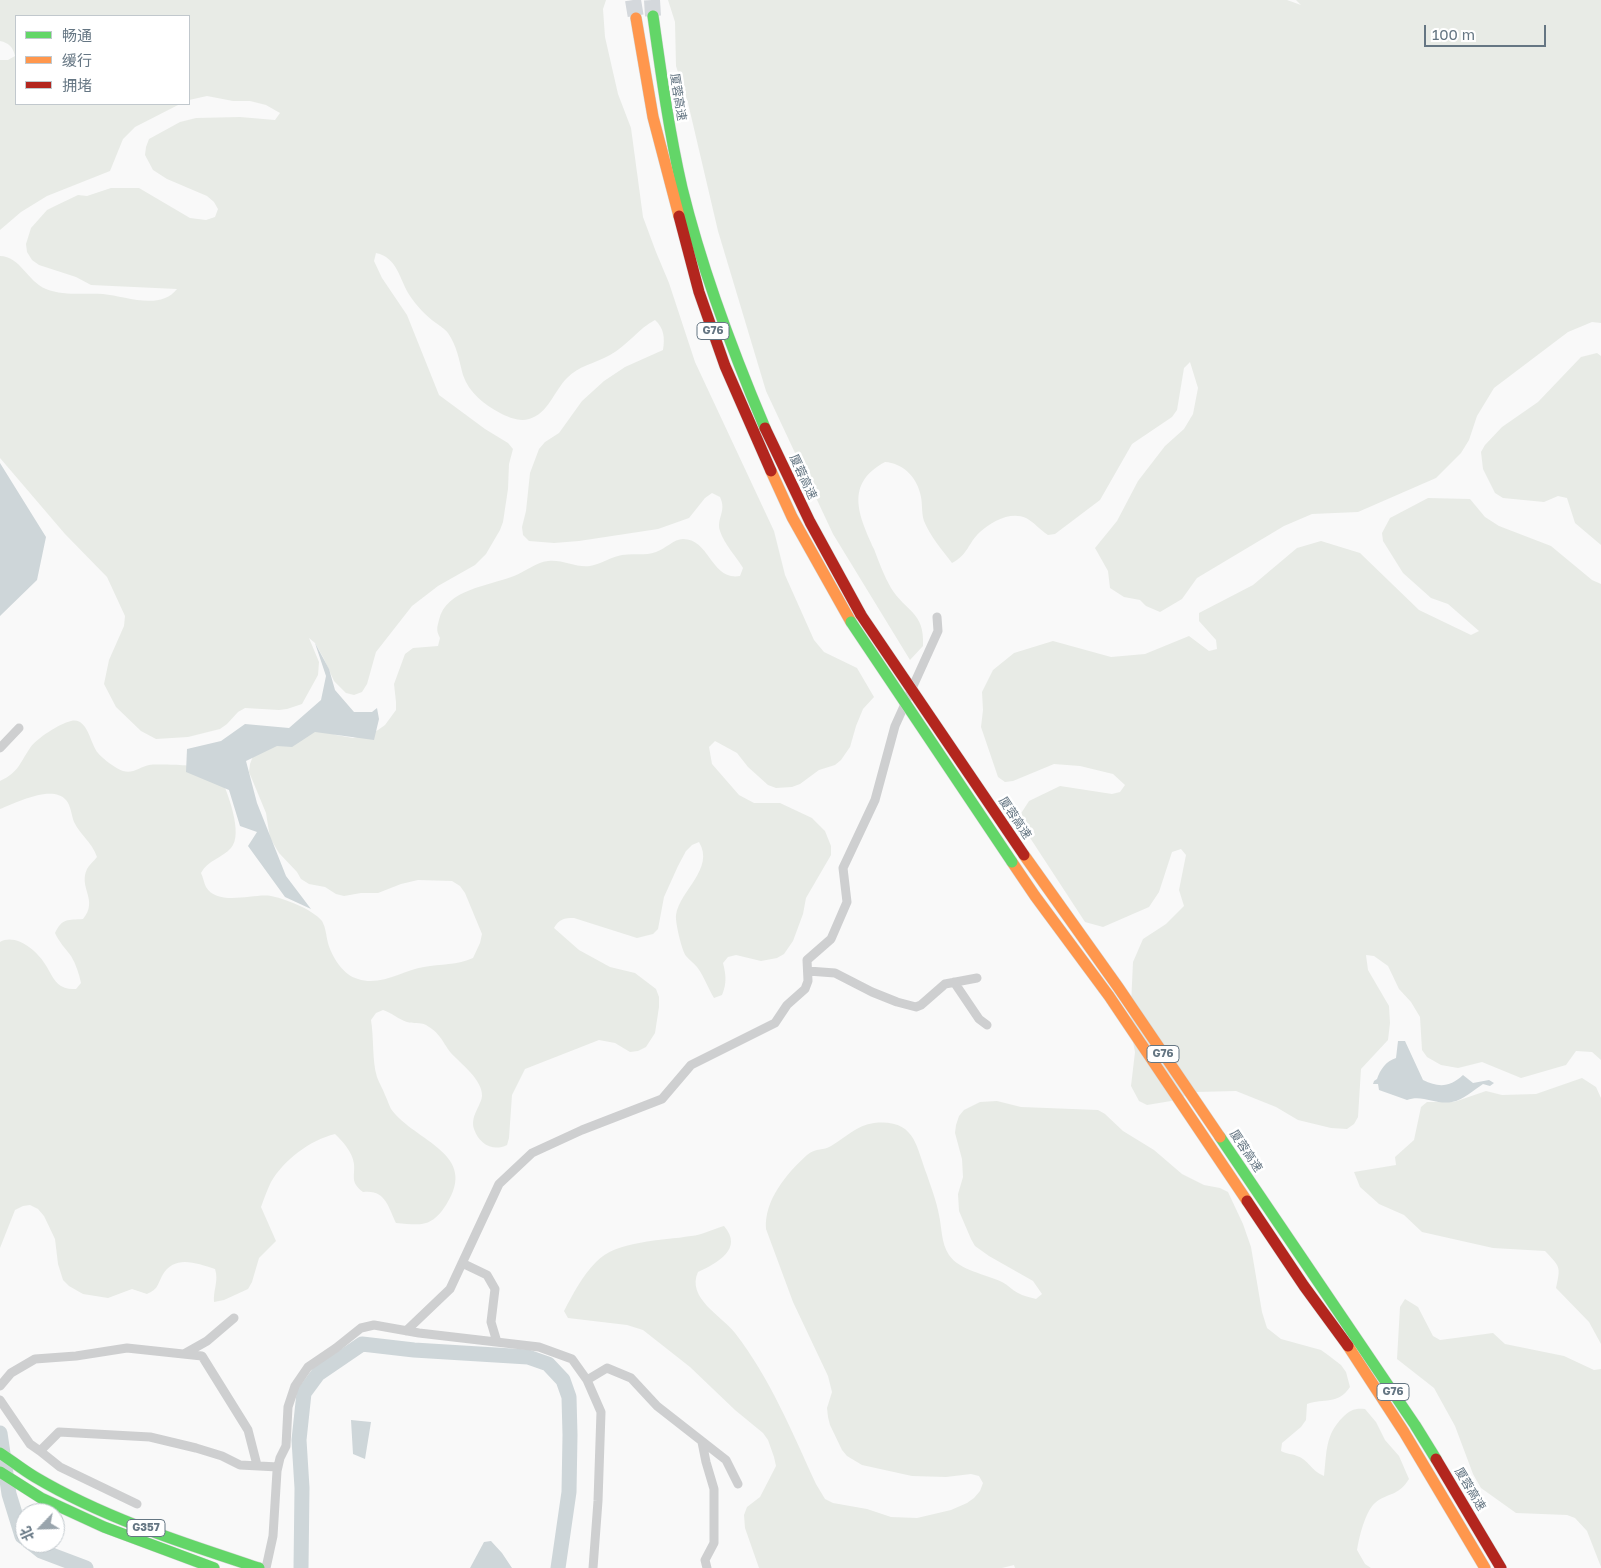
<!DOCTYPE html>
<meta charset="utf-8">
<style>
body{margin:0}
#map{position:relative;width:1601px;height:1568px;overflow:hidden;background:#f9f9f9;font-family:"Golos Text","Noto Sans SC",sans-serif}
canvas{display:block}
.legend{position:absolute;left:15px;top:15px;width:175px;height:90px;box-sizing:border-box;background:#fff;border:1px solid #c1c8cd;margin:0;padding:6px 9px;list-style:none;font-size:15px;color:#657683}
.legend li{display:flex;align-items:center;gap:10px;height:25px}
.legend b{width:25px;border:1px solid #c1c8cd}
.north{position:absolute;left:15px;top:1503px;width:50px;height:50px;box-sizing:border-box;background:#fff;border:1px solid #c1c8cd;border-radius:50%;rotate:246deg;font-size:14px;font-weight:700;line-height:20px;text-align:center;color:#657683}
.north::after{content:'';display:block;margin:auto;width:18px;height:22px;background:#99a4ac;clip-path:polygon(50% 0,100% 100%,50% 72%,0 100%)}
.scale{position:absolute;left:1424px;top:25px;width:122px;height:22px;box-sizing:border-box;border:2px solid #657683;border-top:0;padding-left:6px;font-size:15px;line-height:18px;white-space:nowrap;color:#657683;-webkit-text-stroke:4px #fff;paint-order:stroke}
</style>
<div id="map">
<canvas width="1601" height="1568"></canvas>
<ul class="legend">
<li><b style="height:6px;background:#63d668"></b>畅通</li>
<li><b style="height:6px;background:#ff974d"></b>缓行</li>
<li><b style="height:6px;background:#b3261e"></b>拥堵</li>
</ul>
<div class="north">北</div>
<div class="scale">100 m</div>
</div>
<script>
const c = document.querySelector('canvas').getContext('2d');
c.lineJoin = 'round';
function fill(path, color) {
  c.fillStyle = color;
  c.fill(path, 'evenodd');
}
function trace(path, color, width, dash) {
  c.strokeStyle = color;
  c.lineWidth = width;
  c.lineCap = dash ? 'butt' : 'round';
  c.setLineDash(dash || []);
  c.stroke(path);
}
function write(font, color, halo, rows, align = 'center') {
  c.font = font + ' "Golos Text","Noto Sans SC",sans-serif';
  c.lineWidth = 5;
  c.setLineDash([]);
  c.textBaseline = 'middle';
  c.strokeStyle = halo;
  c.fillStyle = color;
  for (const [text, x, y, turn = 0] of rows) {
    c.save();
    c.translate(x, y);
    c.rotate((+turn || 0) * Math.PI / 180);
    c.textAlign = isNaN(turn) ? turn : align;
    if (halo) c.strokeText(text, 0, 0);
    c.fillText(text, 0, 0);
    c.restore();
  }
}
const green = new Path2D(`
 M0 0H606L603 9 605 37 618 94 631 128 643 217 656 252 669 283 695 362 774 531 785 575 814 640 824 652 857 668 874 697 863 709 856 726 850 747 841 760 835 765 819 770 800 784 792 787 776 788 768 785 748 767 737 753 715 741 709 747 712 764 739 795 754 803H780L812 818 825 831 831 846V855L806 898 803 914 793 941 784 954 777 958 761 961 736 955 728 957 723 963C726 975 727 983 722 995L714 998C708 988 704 976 697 967 694 963 689 960 686 956 682 951 675 922 676 915 680 890 715 869 699 842L692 845 686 851 678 866 664 897 658 929 653 934 637 938 574 918C564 918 559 919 554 928L579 950 610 967 635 973 656 989 659 997V1007L655 1033 646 1047 638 1051 630 1052 615 1043 599 1040 525 1069 512 1095 509 1138 507 1145C493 1152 479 1144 474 1129 470 1116 481 1106 482 1096 483 1080 460 1063 451 1053 441 1040 441 1034 426 1025 420 1022 413 1024 407 1022 398 1019 392 1013 383 1010L376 1013 371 1020C374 1038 372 1061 377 1077 379 1083 383 1089 385 1095 387 1099 389 1105 391 1109 415 1142 480 1153 446 1205 431 1228 421 1225 396 1223 388 1206 385 1189 363 1192 350 1182 355 1177 354 1164 352 1151 343 1142 335 1134 310 1140 284 1160 271 1182 267 1190 264 1199 261 1207L276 1241 259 1258 252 1282 248 1289 224 1300 214 1302C213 1290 219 1281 215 1269 196 1263 174 1254 162 1276 157 1286 158 1289 147 1294L132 1289 108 1298 83 1294 69 1286 63 1280 58 1264 55 1239 44 1216 38 1209 30 1205 23 1206 15 1210 0 1248V942C16 933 37 951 45 964 50 971 53 981 61 986 66 989 71 989 76 989L81 983C79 974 76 964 71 956 65 948 59 942 55 933 62 918 68 920 83 919 99 900 78 888 87 869 89 865 94 861 97 857 92 842 80 835 74 822 71 814 71 806 66 800 52 784 16 803 0 809V781C19 772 19 764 30 748 37 738 59 724 71 721 88 717 90 744 98 753 104 760 115 768 123 771 133 774 140 767 149 765 156 764 192 765 199 767 206 769 213 773 220 776 227 791 244 834 231 848 222 858 208 860 201 873 203 877 204 883 206 887 218 907 254 893 271 896 281 898 291 902 300 906 307 909 317 915 322 921 326 928 326 935 328 943 332 957 343 975 358 979 381 987 403 970 424 967 440 964 458 965 473 958L480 943 482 934 465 893 460 886 452 881 418 880 401 884 378 893H361L344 896 336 894 325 887 309 884 301 879 297 872 279 853 270 838 266 813 249 772 250 764 256 748 320 729 336 735 353 738 370 734 378 730 385 725 396 710V702L394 684 405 654 413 648 438 646 440 638C436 630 437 628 439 620 446 589 489 586 514 576 525 572 536 562 548 561 562 559 576 568 590 566 601 564 611 557 622 555 633 553 645 556 656 552 665 549 674 539 683 539 710 539 711 581 740 576L743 568C736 556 724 544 720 531 716 518 727 512 720 497L712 493 705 498 689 518 658 529 579 541 554 543 529 541 523 535 522 527 526 511 530 473 539 449 545 442 559 433 582 401 604 381 625 367 663 350C665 338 664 328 655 320 639 328 627 346 610 355 596 363 578 366 567 378 554 391 548 414 529 419 519 422 508 417 500 413 485 405 469 393 463 375 459 360 457 346 448 333 444 328 441 327 436 323 427 317 416 305 410 296 399 279 398 258 376 253L374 261 382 278 407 315 439 395 485 429 508 443 513 449 509 464 508 489 503 522 500 530 486 554 475 565 438 586 412 606 376 652 367 684 362 692 354 695 346 693 334 681 323 657 315 643 309 638 319 662 318 675 302 704 287 709 279 710 245 708 238 712 227 724 220 729 188 737 156 739 141 731 116 707 104 684 109 660 124 626 125 616 107 577 65 534 0 458V256C20 256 28 282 46 289 63 296 85 293 103 294 125 296 160 311 177 289L91 285 76 277 39 265 32 260 27 252 26 244 31 228 47 210 55 206 78 195 87 196 111 188H139L190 218 206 220 215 217 218 209 214 202 207 196 167 179 153 170 145 155 146 147 149 139 180 122 196 118 240 117 275 120 280 113 266 105 250 101H233L207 96 189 100V16H16V104H180L135 127 123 139 110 171 47 196 21 212 0 230V60H8L15 56C13 47 9 43 0 41Z
 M668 0H1287L1301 5 1296 0H1601V323L1592 322 1568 332 1494 388 1477 416 1469 440 1461 453 1436 478 1358 512 1312 514 1284 526 1197 578 1182 599 1160 612 1146 606 1140 600 1124 597 1110 588 1108 571 1095 548 1117 521 1138 481 1165 446 1184 429 1193 414 1198 388 1190 362 1184 368 1177 410 1172 417 1132 444 1100 500 1055 534 1048 535C1040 530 1034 522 1026 518 1011 511 992 521 980 532 968 543 968 555 952 563 942 550 930 536 924 521 921 512 923 502 920 493 916 476 902 463 885 462 844 484 859 516 874 549 879 562 884 576 891 588 906 612 925 612 923 646L910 660 833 534 766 391 718 231 688 103 676 66 675 22Z
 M1597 353 1601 356V545L1575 523 1567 498 1558 496 1544 502 1503 498 1495 493 1483 469 1481 452 1485 445 1502 427 1538 402 1581 357Z
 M1428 498 1470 499 1485 517 1499 526 1551 546 1592 580 1601 584V1060L1592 1052 1576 1051 1566 1065 1521 1078 1482 1062 1458 1068 1441 1065 1427 1057 1422 1050 1420 1017 1411 1002 1399 989 1388 966 1374 956 1366 955 1368 970 1389 1006 1390 1023 1388 1040 1361 1069 1358 1117 1354 1124 1347 1129 1331 1128 1298 1120 1276 1107 1236 1091 1196 1092 1171 1101 1147 1105 1139 1101 1131 1086 1135 1052 1130 1026 1133 962 1143 939 1166 924 1184 906 1179 890 1186 855 1181 849 1172 852 1159 892 1149 907 1103 927 1085 922 1021 824 1020 815 1029 801 1060 786 1112 794 1120 792 1125 785 1113 774 1080 766 1054 764 1013 781 1005 782 998 777 981 727 983 710 982 692 993 670 1014 653 1053 641 1111 657 1145 654 1189 636 1209 651 1217 649 1216 640 1199 621V613L1253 585 1297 548 1321 541 1360 553 1419 610 1471 635 1479 631 1448 604 1431 598 1403 573 1383 541 1382 533 1390 518Z
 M1582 1078 1596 1087 1601 1098V1344L1589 1322 1556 1288C1561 1266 1560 1267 1545 1251L1493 1248 1422 1232 1404 1215 1379 1204 1360 1187 1354 1172 1396 1165 1395 1157 1414 1140 1421 1107 1427 1102H1454L1486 1091 1502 1095 1536 1094Z
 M997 1101 1021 1107 1098 1110 1105 1114 1123 1131 1154 1150 1182 1174 1204 1185 1220 1188 1228 1192 1243 1224 1251 1247 1262 1312 1267 1328 1281 1339 1321 1350 1328 1355 1341 1365 1346 1372 1350 1387C1338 1405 1324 1398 1307 1404L1306 1420 1301 1427 1282 1443 1281 1451C1289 1455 1290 1453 1297 1456 1308 1459 1311 1471 1324 1476 1327 1451 1325 1435 1343 1417 1350 1410 1355 1408 1365 1409L1376 1422 1385 1440 1399 1456 1409 1479C1398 1497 1388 1492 1375 1503 1365 1512 1359 1537 1357 1550L1365 1564 1371 1568H1015L1014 1565 1002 1568H759L745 1528 744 1515 747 1507 760 1497 776 1466 774 1457 768 1440 763 1433 735 1410 690 1367 643 1330 627 1325 568 1318 564 1311C573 1294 582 1276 596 1262 617 1240 662 1241 691 1236 702 1235 713 1229 724 1226 744 1249 717 1263 698 1272 686 1298 722 1316 735 1333 770 1378 792 1432 816 1484L825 1499 833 1503 867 1509 891 1517 917 1518 951 1510 967 1503 974 1498 980 1491 983 1483 979 1476 971 1474 946 1477 912 1476 862 1465 847 1456 842 1450 830 1425 828 1417 827 1408 832 1392 828 1376 793 1302 766 1229C764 1200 787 1173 807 1155 817 1147 823 1151 831 1146 845 1138 857 1125 874 1123 916 1119 916 1147 927 1175 932 1190 936 1200 939 1215 942 1228 941 1243 949 1255 960 1271 986 1274 1002 1282 1008 1285 1012 1290 1018 1293 1023 1296 1030 1297 1036 1299L1042 1294 1033 1281 989 1256 975 1246 971 1239 959 1211 958 1194 963 1177 962 1159 955 1133 956 1125 959 1116 964 1110 980 1102Z
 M1405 1299 1418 1307 1433 1336 1440 1340 1493 1333 1505 1344 1564 1356 1594 1370 1601 1369V1567L1587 1531 1575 1518 1567 1515 1516 1513 1481 1488 1473 1474 1455 1426 1434 1388 1397 1359 1400 1307Z`);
const water = new Path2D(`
 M0 463 46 537 37 580 0 616Z
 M315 643 329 669 335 690 354 712H372L377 708 379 719 374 740 315 732 292 747 277 746 246 761 257 803 286 876 311 909 285 897 248 846 257 832 240 826 229 790 186 772 187 749 221 741 245 724 289 728 321 700 326 676Z
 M1398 1041H1405L1423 1080C1439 1088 1450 1087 1463 1075L1473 1083 1489 1080 1494 1083 1490 1086 1483 1084C1474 1090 1463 1100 1452 1102 1436 1105 1422 1094 1407 1100L1379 1090 1378 1084H1373L1374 1081 1377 1079C1380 1070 1386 1061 1396 1058Z
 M351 1420 371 1422 365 1459 353 1454Z
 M491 1541 502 1553 512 1568H470L484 1542Z`);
const river = new Path2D(`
 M0 1433 9 1494 22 1536 25 1538
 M31 1543 41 1551 86 1568
 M301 1568 302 1488 299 1440 304 1393 318 1374 362 1344 414 1350 528 1357 548 1364 563 1380 569 1397 570 1435 569 1492 558 1568`);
const highwayTunnel = new Path2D(`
 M633 0 636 18
 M652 0 653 16`);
const street = new Path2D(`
 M0 748 19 728
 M808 971 835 973 872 992 897 1002 916 1007 921 1005 945 984 977 978
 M954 982 979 1019 987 1025
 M462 1263 487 1275 495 1289 491 1322 497 1342
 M406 1331 450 1289 499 1184 532 1153 582 1130 662 1099 691 1065 775 1023 787 1005 805 989 808 981 807 960 831 939 847 902 843 868 875 800 895 726 938 631 937 617
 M184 1354 207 1341 234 1318
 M587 1380 607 1368 631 1378 657 1406 726 1460 738 1484
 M0 1386 11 1373 35 1359 76 1356 127 1348 202 1356 248 1430 257 1465
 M0 1400 30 1444 40 1451 59 1432 150 1437 196 1448 222 1456 240 1465 278 1467
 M702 1442 706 1462 714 1489V1543L705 1560 707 1568
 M40 1451 60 1467 137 1504
 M266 1568 273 1536 277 1471 280 1458 286 1446 288 1407 295 1386 308 1367 336 1348 361 1328 374 1325 419 1333 539 1347 572 1359 587 1380 601 1412 598 1501 593 1568`);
const fast = new Path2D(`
 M653 16C661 73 669 131 682 188 702 270 732 350 765 428
 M1220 1137 1415 1425 1436 1459
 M0 1453C12 1461 23 1470 35 1477 104 1518 183 1543 259 1568
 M0 1472 41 1498 104 1527 214 1568`);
const slow = new Path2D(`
 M636 18 653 117 679 216
 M771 471 792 517 851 622
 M1024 855 1118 987 1220 1137
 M1012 862 1035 896 1109 996 1247 1201
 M1348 1346 1404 1432 1485 1568`);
const jam = new Path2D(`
 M679 216 699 292 725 366 771 471
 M765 428 810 522 861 615
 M1247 1201 1304 1286 1348 1346
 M1436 1459 1501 1568`);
const fastBridge = new Path2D(`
 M851 622 1012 862`);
const jamBridge = new Path2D(`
 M861 615 1024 855`);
const shields = [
 [713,331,32],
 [1163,1054,32],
 [1393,1392,32],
 [146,1528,38]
];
const shieldNames = [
 ["G76",713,331],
 ["G76",1163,1054],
 ["G76",1393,1392],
 ["G357",146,1528]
];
const streetNames = [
 ["厦蓉高速",678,97,81],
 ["厦蓉高速",803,477,65],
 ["厦蓉高速",1015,818,56],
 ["厦蓉高速",1246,1151,56],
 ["厦蓉高速",1470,1489,59]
];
fill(green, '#e8ebe6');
fill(water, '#ced6d9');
trace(river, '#ced6d9', 15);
trace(highwayTunnel, '#d4d8dc', 16, [16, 8]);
trace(fast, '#d5d6d6', 12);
trace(slow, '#d5d6d6', 12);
trace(jam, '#d5d6d6', 12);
trace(street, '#cecfd0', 9);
trace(fast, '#63d668', 11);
trace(slow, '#ff974d', 11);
trace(jam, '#b3261e', 11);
trace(fastBridge, '#d5d6d6', 12, []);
trace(jamBridge, '#d5d6d6', 12, []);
trace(fastBridge, '#63d668', 11);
trace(jamBridge, '#b3261e', 11);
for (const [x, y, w] of shields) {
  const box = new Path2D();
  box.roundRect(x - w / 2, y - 8.5, w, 17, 4);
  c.fillStyle = '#fff';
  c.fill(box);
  trace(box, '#657683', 1);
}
write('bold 11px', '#657683', null, shieldNames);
write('12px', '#657683', '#fff', streetNames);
</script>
